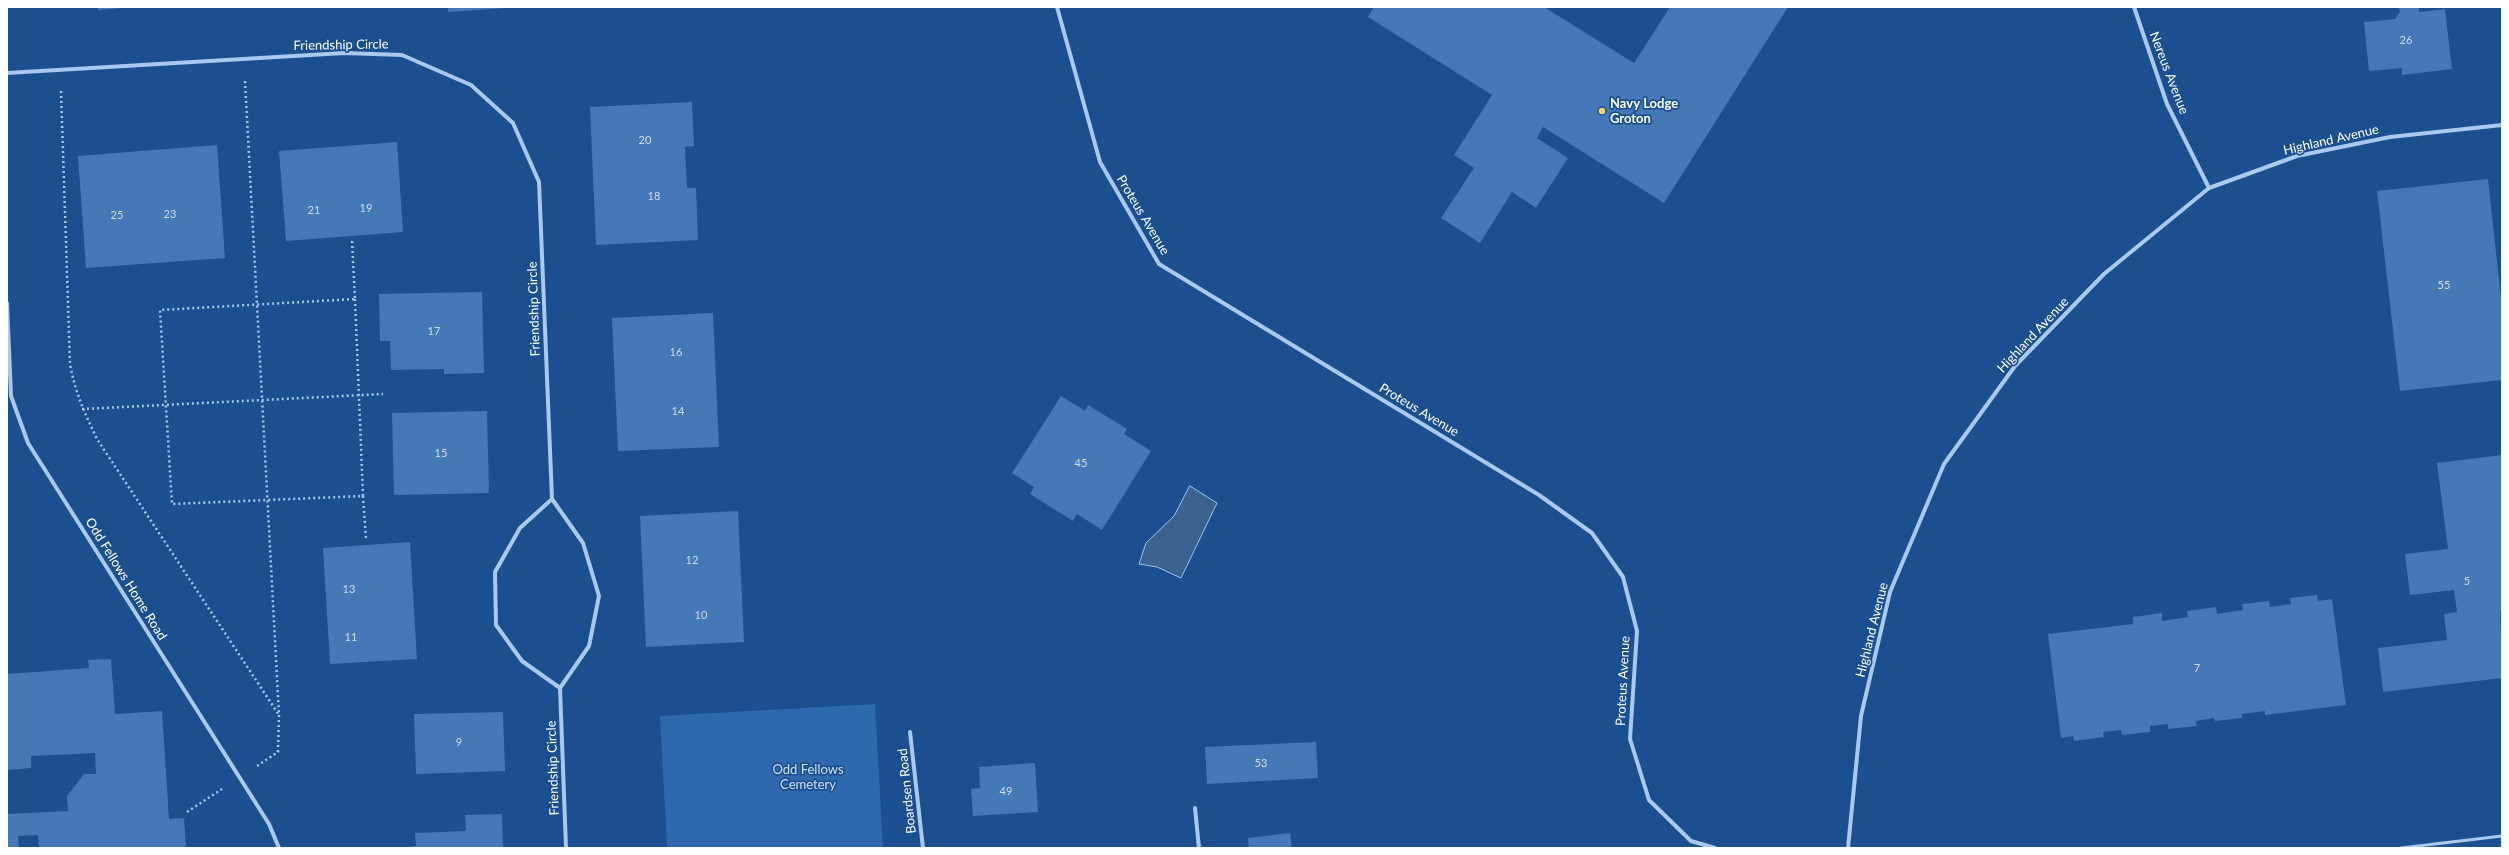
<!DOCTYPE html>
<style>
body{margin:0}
#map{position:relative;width:2509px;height:855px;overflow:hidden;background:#1b4f8f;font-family:Lato,sans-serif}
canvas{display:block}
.frame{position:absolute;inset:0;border:8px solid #fff;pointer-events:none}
</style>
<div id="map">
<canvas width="2509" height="855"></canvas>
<div class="frame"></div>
</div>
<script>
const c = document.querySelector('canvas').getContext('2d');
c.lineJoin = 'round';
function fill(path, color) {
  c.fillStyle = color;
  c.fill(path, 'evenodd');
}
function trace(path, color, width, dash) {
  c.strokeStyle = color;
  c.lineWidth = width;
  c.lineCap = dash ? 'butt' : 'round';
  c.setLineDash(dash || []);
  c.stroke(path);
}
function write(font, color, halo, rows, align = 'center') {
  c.font = font + ' Lato,sans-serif';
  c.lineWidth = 3.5;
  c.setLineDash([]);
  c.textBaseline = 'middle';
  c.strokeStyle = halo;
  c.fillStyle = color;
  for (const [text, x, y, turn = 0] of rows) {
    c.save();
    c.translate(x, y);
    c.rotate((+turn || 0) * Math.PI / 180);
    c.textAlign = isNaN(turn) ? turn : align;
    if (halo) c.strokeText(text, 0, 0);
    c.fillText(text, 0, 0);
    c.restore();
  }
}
const green = new Path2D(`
 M875 704 883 848H667L660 716Z`);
const water = new Path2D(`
 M1190 486 1217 503 1181 578 1157 567 1139 564 1146 543 1174 516Z`);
const building = new Path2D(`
 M98 7H124V8L98 10Z
 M448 7H506V8L448 12Z
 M1374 7H1544L1634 63 1670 7H1788L1664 203 1543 127 1537 138 1568 158 1536 208 1512 192 1480 243 1441 218 1474 168 1454 155 1492 95 1368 17Z
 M2399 7H2419V12L2445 9 2452 69 2402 75V68L2369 71 2364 22 2395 19 2400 12Z
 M692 102 694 146 685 147 687 188H696L698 240 596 245 590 107Z
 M397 142 403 232 286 241 279 151Z
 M217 145 225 258 86 268 78 156Z
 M2488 179 2502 308V380L2400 391 2377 191Z
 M482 292 484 373 444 374V369L391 370 390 341H380L379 294Z
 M713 313 719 447 618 451 612 318Z
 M1061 396 1085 411 1088 405 1127 429 1124 434 1151 451 1102 530 1077 514 1073 521 1030 494 1034 487 1012 473Z
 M487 411 489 493 394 495 392 413Z
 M2502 455V611H2500L2502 678 2383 692 2378 648 2447 640 2444 614 2457 612 2454 590 2410 595 2405 554 2448 549 2437 463Z
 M738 511 744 642 646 647 640 516Z
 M410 542 417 659 330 664 323 548Z
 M2317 595 2318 601 2332 599 2346 705 2265 715V711L2242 714V718L2215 721 2214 718 2196 721 2197 726 2168 729V724L2150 726V732L2122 735 2121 730 2103 732 2104 737 2074 741 2073 736 2061 738 2048 634 2133 624V617L2162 613V621L2188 617 2187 611 2216 607 2217 614 2243 610 2242 604 2269 601 2270 607 2291 604 2290 598Z
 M111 659 115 714 162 711 169 819 184 818 186 848H39L38 835 18 836 19 848H7V814L68 811 67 796 84 774H96L95 753 31 756V768L7 770V674L89 668 88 660Z
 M503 712 505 771 416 774 414 714Z
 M1316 742 1318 778 1207 784 1205 747Z
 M1035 763 1038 812 973 816 971 789 980 788 979 767Z
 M502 814 503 848H402L416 846 415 833 466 831 465 815Z
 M1290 833 1292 848H1249L1248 838Z`);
const path = new Path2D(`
 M245 81 279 715 278 752 257 766
 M61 91 70 364C75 392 85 414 97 439L279 715
 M352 241 355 299
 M355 299 363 496 172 504 160 310Z
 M82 409 383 394
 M363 496 366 539
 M187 812 222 789`);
const lane = new Path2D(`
 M2401 848 2502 836`);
const street = new Path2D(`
 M1057 7 1100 162 1159 264 1539 495 1592 533 1623 577 1637 631 1630 739 1649 800 1691 841 1715 848
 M2134 7 2167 104 2209 188
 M7 73 344 53 402 55 471 85 513 123 539 182 552 499 583 543 599 596 589 646 560 688 566 848
 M7 303 11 396 28 443 269 824 279 848
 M552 499 520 528 495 572 496 625 522 661 560 688
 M910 732 923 848
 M1195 808 1199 848
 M1848 848 1861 716 1890 592 1944 464 2015 366 2104 274 2209 188 2297 156 2390 137 2502 125`);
const markers = [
 [1602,111,4,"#ffd166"]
];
const numberNames = [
 ["26",2406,40],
 ["20",645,140],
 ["18",654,196],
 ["19",366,208],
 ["21",314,210],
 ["23",170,214],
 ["25",117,215],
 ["55",2444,285],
 ["17",434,331],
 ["16",676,352],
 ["14",678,411],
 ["15",441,453],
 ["45",1081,463],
 ["12",692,560],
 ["5",2467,581],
 ["13",349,589],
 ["10",701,615],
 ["11",351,637],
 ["7",2197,668],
 ["9",459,742],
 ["53",1261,763],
 ["49",1006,791]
];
const streetNames = [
 ["Friendship Circle",341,45,-1],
 ["Nereus Avenue",2169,73,69],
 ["Highland Avenue",2331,140,-13],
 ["Proteus Avenue",1143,215,59],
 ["Friendship Circle",534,309,-92],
 ["Highland Avenue",2033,335,-47],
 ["Proteus Avenue",1419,410,31],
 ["Odd Fellows Home Road",126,579,58],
 ["Highland Avenue",1872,630,-76],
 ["Proteus Avenue",1623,681,-87],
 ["Friendship Circle",553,768,-92],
 ["Boardsen Road",907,791,-96]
];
const poiNames = [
 ["Navy Lodge",1610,104],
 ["Groton",1610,119]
];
const parkNames = [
 ["Odd Fellows",808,770],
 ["Cemetery",808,785]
];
fill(green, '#2e69ad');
fill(water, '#3c6290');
trace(water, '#9cc4f0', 1);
fill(building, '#4478b7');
trace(path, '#a9c9ee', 2.5, [2, 3]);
trace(lane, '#a9c9ee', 3);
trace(street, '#a9c9ee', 4);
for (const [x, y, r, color] of markers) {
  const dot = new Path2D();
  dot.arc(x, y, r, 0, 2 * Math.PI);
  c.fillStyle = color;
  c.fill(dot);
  trace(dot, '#1b4f8f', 1.5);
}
write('11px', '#d0dded', null, numberNames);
write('13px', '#fff', '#1b4f8f', streetNames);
write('bold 13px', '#fff', '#1b4f8f', poiNames, 'left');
write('13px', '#cfe3fa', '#1b4f8f', parkNames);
</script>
